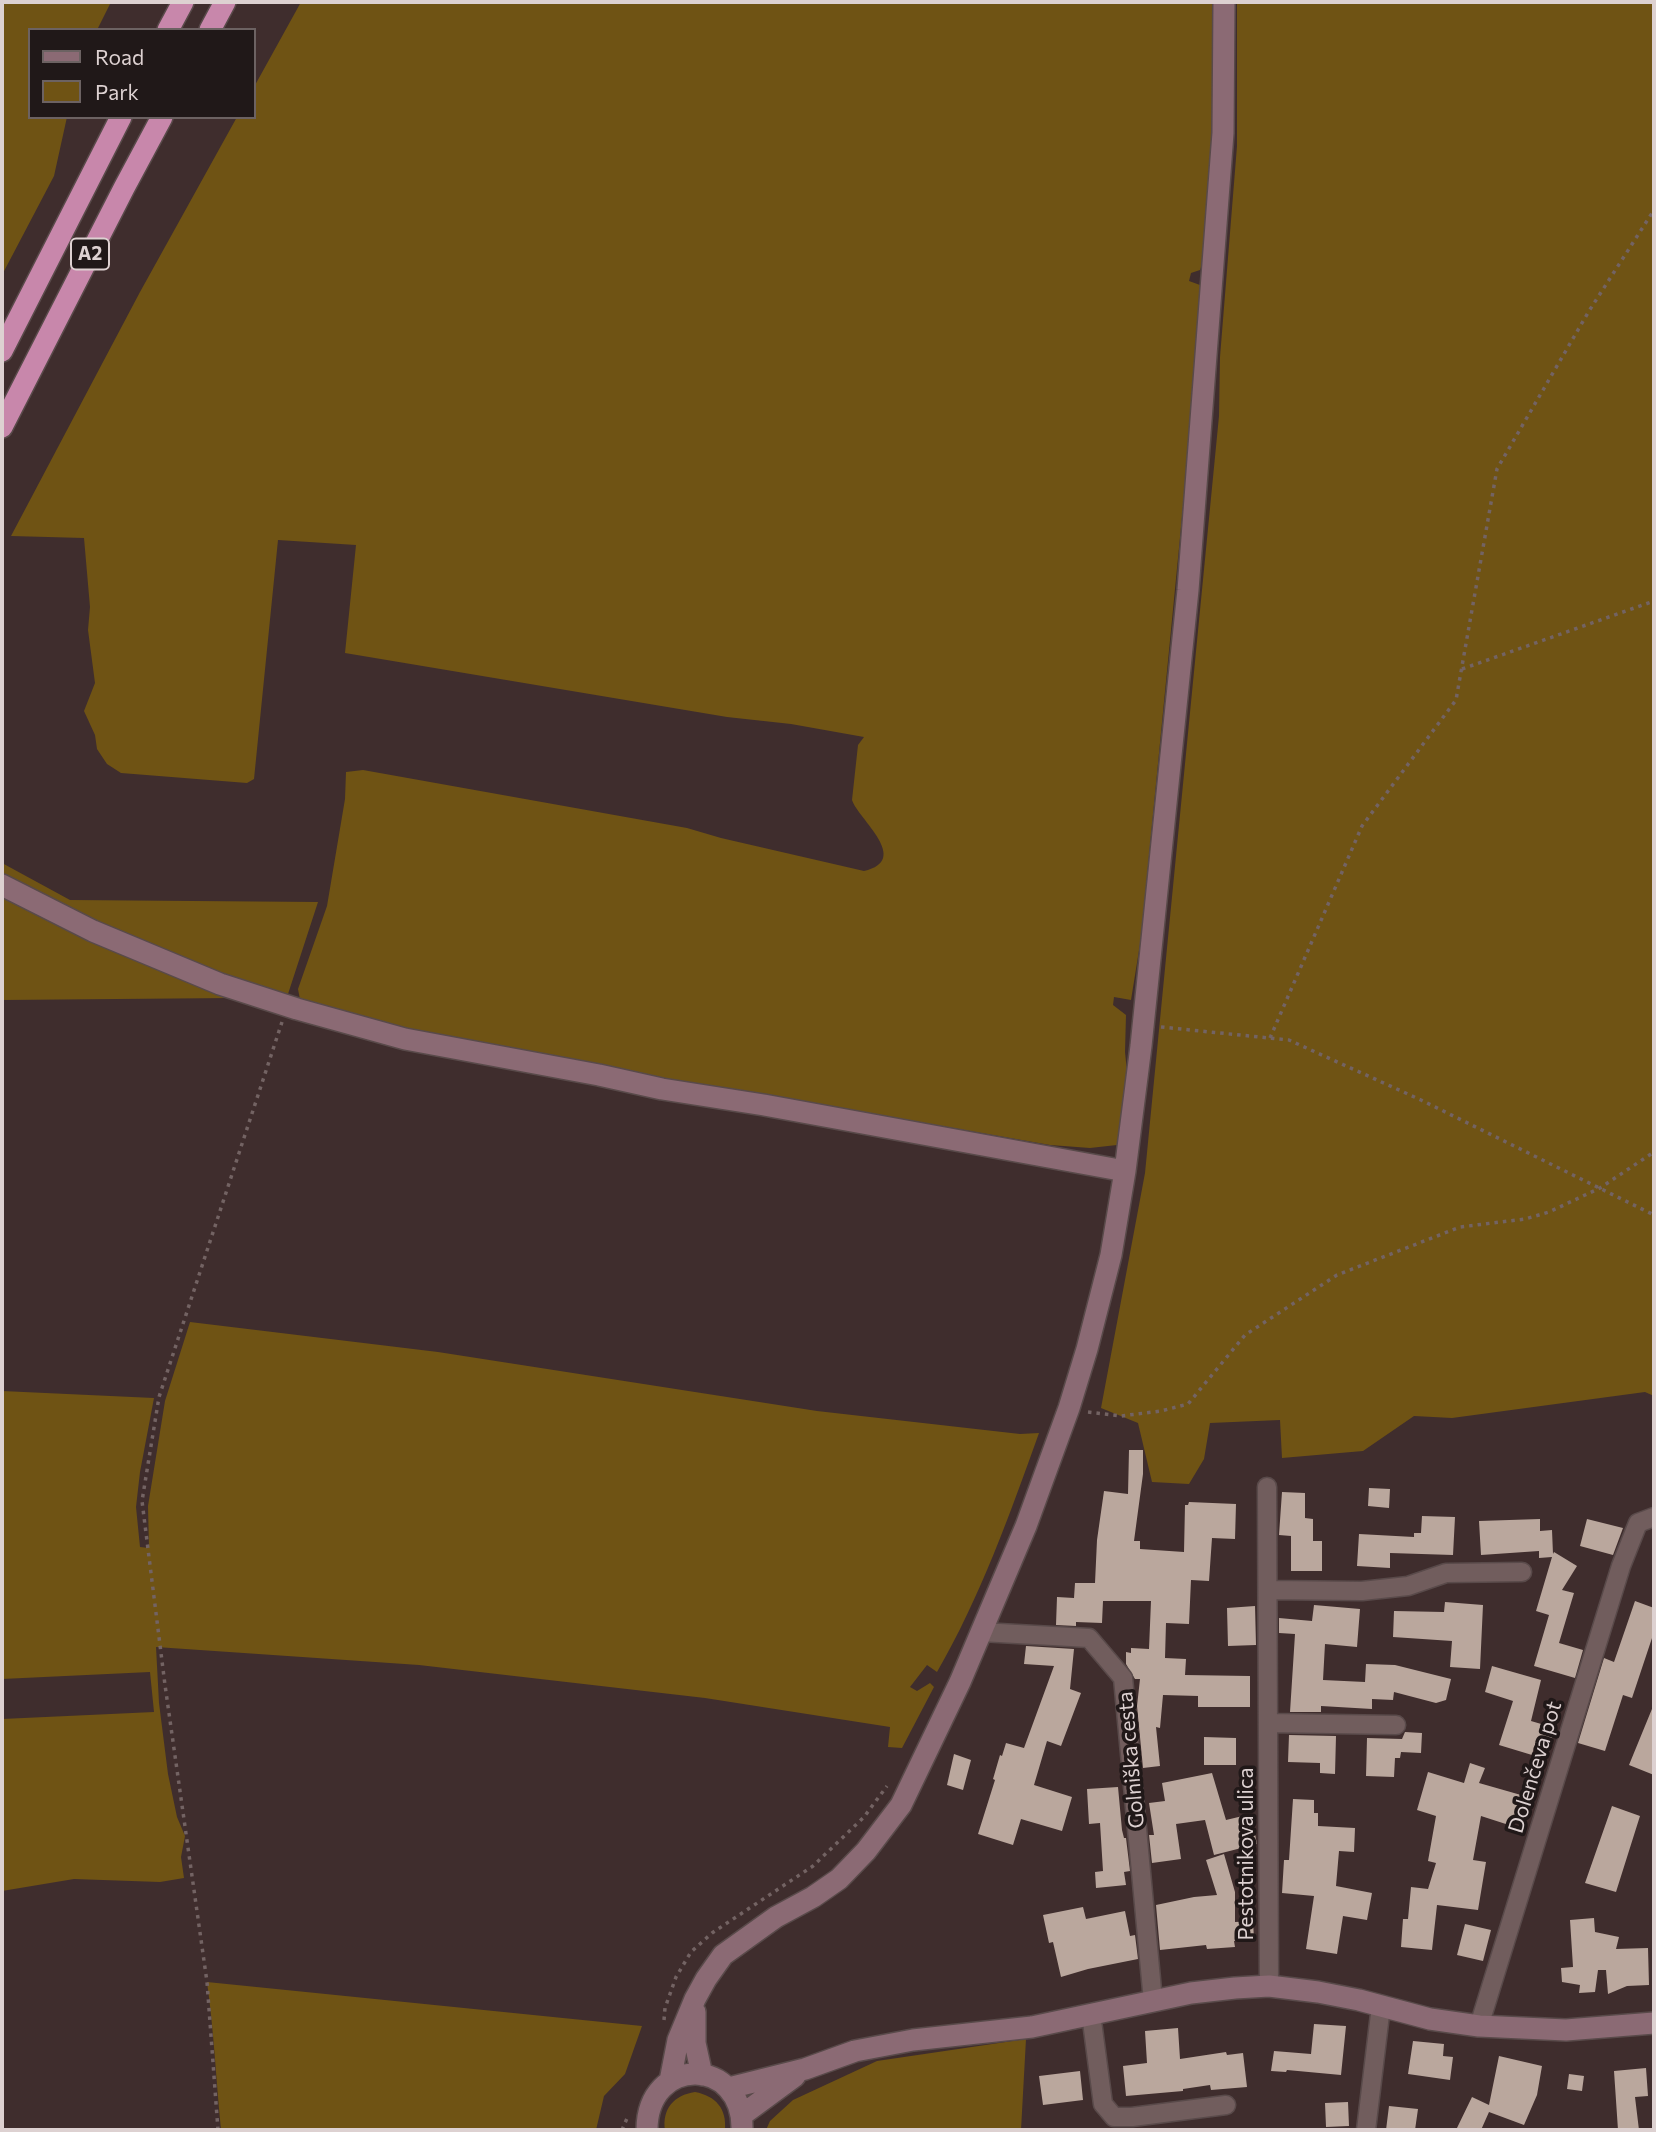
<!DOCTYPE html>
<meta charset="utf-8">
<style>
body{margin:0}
#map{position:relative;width:1656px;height:2132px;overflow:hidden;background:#3f2d2d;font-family:Commissioner,sans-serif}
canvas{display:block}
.frame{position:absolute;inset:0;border:4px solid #ddd1d1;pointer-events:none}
.legend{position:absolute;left:28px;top:28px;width:228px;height:91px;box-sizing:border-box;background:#201818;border:2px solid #6c6262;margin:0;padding:9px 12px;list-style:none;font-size:21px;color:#ddd1d1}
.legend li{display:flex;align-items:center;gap:14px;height:35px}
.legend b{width:35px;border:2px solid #6c6262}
</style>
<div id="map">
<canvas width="1656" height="2132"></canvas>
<div class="frame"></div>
<ul class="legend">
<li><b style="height:9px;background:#8b6a74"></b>Road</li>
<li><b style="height:19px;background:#6f5314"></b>Park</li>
</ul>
</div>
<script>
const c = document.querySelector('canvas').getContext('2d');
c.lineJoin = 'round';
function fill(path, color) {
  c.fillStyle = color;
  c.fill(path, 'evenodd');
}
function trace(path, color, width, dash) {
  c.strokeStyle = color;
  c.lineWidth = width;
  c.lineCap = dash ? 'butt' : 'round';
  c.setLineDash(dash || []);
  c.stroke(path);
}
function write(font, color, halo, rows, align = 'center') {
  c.font = font + ' Commissioner,sans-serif';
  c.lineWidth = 7;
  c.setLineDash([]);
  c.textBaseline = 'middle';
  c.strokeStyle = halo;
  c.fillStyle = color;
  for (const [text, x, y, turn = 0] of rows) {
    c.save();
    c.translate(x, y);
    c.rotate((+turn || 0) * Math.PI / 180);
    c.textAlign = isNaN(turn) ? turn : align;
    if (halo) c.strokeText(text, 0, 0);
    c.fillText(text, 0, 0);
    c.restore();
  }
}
const green = new Path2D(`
 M2 2H111L97 30H30V117H67L54 176 2 275Z
 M301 2H1215V129L1206 253 1200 270 1191 273 1189 281 1200 285 1201 322 1141 938 1131 1000 1114 997 1113 1005 1126 1015 1125 1052 1127 1072 1117 1145 1090 1148 1050 1145 741 1091 709 1089 448 1043 301 1005 298 989 327 906 345 799 346 772 363 770 687 828 721 838 864 871C912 860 858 819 852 800L858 745 864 737 791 724 727 717 345 653 356 545 278 540 254 779 247 783 121 773 107 764 97 749 95 735 84 711 95 683 88 630 90 607 84 538 11 536 140 292 237 117H254V87Z
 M1237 2H1654V1396L1645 1392 1452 1418 1414 1416 1363 1451 1282 1458 1280 1420 1210 1423 1204 1459 1189 1484 1152 1482 1138 1423 1101 1408 1145 1173 1219 416 1220 357 1237 146Z
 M2 863 70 900 318 902 288 994 282 997 222 980 2 878Z
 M2 895 233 998 2 1000Z
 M190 1322 438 1352 817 1411 1020 1434 1039 1433C1010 1514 980 1598 937 1672L927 1665 910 1687 917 1691 930 1683 934 1687 902 1748 888 1747 890 1727 705 1698 419 1665 156 1647 159 1703 168 1774 177 1817 185 1836 181 1857 184 1878 160 1882 74 1879 2 1891V1719L154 1712 150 1672 2 1679V1391L154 1398 140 1472 136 1507 140 1547 149 1548 148 1506 165 1401Z
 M207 1982 642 2026 625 2074 604 2096 596 2130H221C216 2081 214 2031 207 1982Z
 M1026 2039 1021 2130H766L770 2121 793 2100 877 2061Z
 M695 2092C716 2096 727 2109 725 2130H665C662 2109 674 2095 695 2092Z`);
const building = new Path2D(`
 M1129 1450H1143V1474L1134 1541H1140V1549L1184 1552 1185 1505H1188L1189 1502 1236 1504 1235 1539 1212 1538 1209 1581 1191 1580 1189 1624 1166 1623 1165 1658 1186 1659 1185 1675 1250 1676V1707H1198V1696L1163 1695 1160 1728 1156 1727 1160 1766 1143 1768 1137 1706 1140 1679H1135L1126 1664V1652L1131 1653V1648L1149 1649 1151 1601H1103L1102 1623 1076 1622V1626L1056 1625 1057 1597 1074 1598 1075 1583H1095L1097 1540 1104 1491 1128 1494Z
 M1369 1488 1390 1489 1389 1508 1368 1506Z
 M1282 1492 1305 1493V1518L1313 1519V1541H1322V1571H1291V1536L1279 1535Z
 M1422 1516 1455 1517 1453 1555 1390 1553V1568L1357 1566 1359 1534 1414 1537V1533H1421Z
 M1540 1519V1531L1552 1530 1553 1554 1554 1552 1577 1566 1562 1590 1574 1593 1559 1643 1583 1650 1575 1678 1534 1666 1549 1615 1536 1611 1552 1557 1539 1558V1551L1481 1555 1479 1521Z
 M1587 1519 1623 1528 1613 1555 1580 1546Z
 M1635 1601 1654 1608V1632L1632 1698 1623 1695 1605 1751 1578 1743 1604 1658 1614 1662Z
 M1445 1602 1483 1605 1480 1669 1450 1667 1452 1641 1393 1637 1394 1611 1444 1612Z
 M1314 1605 1360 1609 1357 1647 1325 1644 1323 1680 1365 1682 1366 1664 1395 1665 1451 1679 1446 1700 1436 1703 1394 1692 1393 1700 1372 1699V1709L1321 1706V1712H1290L1295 1634 1279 1633V1618L1312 1621Z
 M1255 1606 1256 1645 1228 1646 1227 1608Z
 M1026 1646 1074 1649 1070 1689 1081 1693 1061 1746 1047 1741 1034 1785 1072 1797 1062 1831 1021 1819 1013 1845 978 1834 995 1780 993 1779 1000 1755 1002 1756 1006 1743 1024 1748 1054 1666 1024 1664Z
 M1492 1666 1541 1680 1531 1721 1548 1726 1547 1729 1554 1730 1550 1748 1542 1746 1541 1749 1534 1747 1532 1755 1499 1745 1513 1701 1485 1692Z
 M1654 1704V1775L1629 1765Z
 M1405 1732 1422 1733 1421 1753 1401 1752 1400 1758H1395L1394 1777 1366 1776 1367 1738 1402 1739Z
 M1289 1735 1336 1736 1335 1774 1320 1773V1763L1288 1762Z
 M1204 1737 1236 1738V1765H1204Z
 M954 1754 971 1760 963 1790 947 1785Z
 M1470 1763 1485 1768 1479 1783 1521 1795 1512 1826 1481 1816 1473 1860 1486 1862 1478 1910 1437 1905 1432 1950 1401 1947 1403 1919H1408L1411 1887 1428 1889 1436 1863 1428 1861 1436 1816 1417 1810 1428 1772 1464 1783Z
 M1212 1773 1226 1820 1251 1814 1257 1844 1214 1855 1205 1820 1176 1824 1181 1859 1152 1863 1149 1835H1154L1149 1803 1165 1801 1162 1783Z
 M1118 1787 1122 1830 1124 1838H1126L1130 1871 1124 1872 1126 1885 1096 1888 1095 1872 1103 1871 1100 1823 1089 1824 1087 1789Z
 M1293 1799 1314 1800V1813H1318V1826L1355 1828 1354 1852 1339 1851 1336 1886 1372 1893 1367 1920 1343 1916 1337 1954 1306 1949 1314 1896 1282 1893 1284 1860H1289Z
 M1612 1806 1640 1816 1616 1892 1585 1883Z
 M1224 1854 1235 1892V1922L1253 1921 1254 1939 1234 1941 1235 1947 1207 1949 1206 1945 1160 1950 1156 1905 1194 1897 1217 1895 1206 1860Z
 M1083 1907 1086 1919 1125 1911 1130 1936 1135 1935 1138 1959 1088 1969 1061 1977 1053 1942 1049 1943 1043 1915Z
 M1594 1918 1595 1932 1619 1937 1616 1949 1648 1948 1649 1985 1627 1986 1608 1994 1606 1970H1598L1595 1992 1579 1993 1580 1985 1562 1982 1561 1968 1573 1967 1570 1920Z
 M1465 1924 1491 1930 1483 1961 1457 1955Z
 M1314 2024 1346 2026 1341 2075 1287 2070 1286 2072 1271 2071 1274 2051 1311 2054Z
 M1178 2028 1180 2059 1226 2052 1227 2055 1243 2053 1247 2087 1211 2090 1210 2085 1183 2089V2091L1126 2096 1123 2066 1147 2063 1145 2031Z
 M1413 2041 1444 2044 1443 2056 1453 2057 1450 2080 1408 2074Z
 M1499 2056 1542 2066 1537 2095 1524 2125 1489 2112 1481 2130H1456L1472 2097 1489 2105Z
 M1646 2068 1648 2096 1635 2097 1639 2130H1618L1614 2071Z
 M1080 2071 1083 2100 1043 2105 1039 2076Z
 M1569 2074 1584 2076 1582 2091 1567 2089Z
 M1348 2102 1349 2126 1326 2127 1325 2103Z
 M1389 2106 1418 2109 1415 2130H1386Z`);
const path = new Path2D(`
 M1462 669 1654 601
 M1161 1027 1289 1040 1421 1100 1654 1215
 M1270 1038 1362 826 1456 700 1497 469 1589 311 1654 210
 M1088 1412 1121 1416 1161 1411 1188 1404 1245 1335 1337 1275 1460 1227 1525 1219 1549 1212 1600 1188 1654 1152
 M664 2020 665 2008 676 1977 691 1952 712 1933 813 1866 864 1817 887 1786
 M218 2130 207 1982 165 1685 142 1501 159 1397 282 1022
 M622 2130 628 2116`);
const street = new Path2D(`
 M1267 1487 1269 1986
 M1268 1590 1362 1591 1408 1586 1446 1573 1522 1572
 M981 1632 1089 1638 1123 1678 1153 2001
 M1268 1723 1396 1725
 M1091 2014 1103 2104 1114 2117H1132L1226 2105
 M1479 2026 1621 1566 1638 1523 1654 1517
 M1366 2130 1381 2006`);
const secondary = new Path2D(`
 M2 885 93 931 220 984 297 1009 405 1039 599 1075 662 1089 764 1105 1125 1171
 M695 2012V2043L702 2075
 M670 2081 678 2040 695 1999 706 1979 723 1955 776 1917 813 1897 839 1879 866 1851 901 1805 960 1682 1026 1526 1069 1408 1087 1349 1111 1255 1125 1171 1141 1046 1188 590 1223 133 1224 2
 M729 2088 805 2069 855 2051 913 2040 1032 2027 1191 1993 1235 1988 1269 1986 1318 1992 1359 2000 1430 2019 1479 2026 1566 2030 1654 2023
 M742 2115 795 2076
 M647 2130C647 2055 744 2056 742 2130`);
const highway = new Path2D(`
 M168 30 183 2
 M210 30 225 2
 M2 351 121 117
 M2 427 124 188 162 117`);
const shields = [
 [90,254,38]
];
const shieldNames = [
 ["A2",90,254]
];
const streetNames = [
 ["Golniška cesta",1131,1760,-95],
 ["Dolenčeva pot",1535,1767,-73],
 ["Pestotnikova ulica",1246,1854,-90]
];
fill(green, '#6f5314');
fill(building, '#baa79d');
trace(street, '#594a4a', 21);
trace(secondary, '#594a4a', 24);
trace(highway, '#594a4a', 24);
trace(path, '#736363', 3.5, [3.5, 5]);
trace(street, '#715d5d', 18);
trace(secondary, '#8b6a74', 21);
trace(highway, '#c887ab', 21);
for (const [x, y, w] of shields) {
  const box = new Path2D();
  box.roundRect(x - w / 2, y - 15.5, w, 31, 5);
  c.fillStyle = '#201818';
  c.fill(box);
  trace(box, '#ddd1d1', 2);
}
write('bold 19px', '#ddd1d1', null, shieldNames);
write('21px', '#ddd1d1', '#201818', streetNames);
</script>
